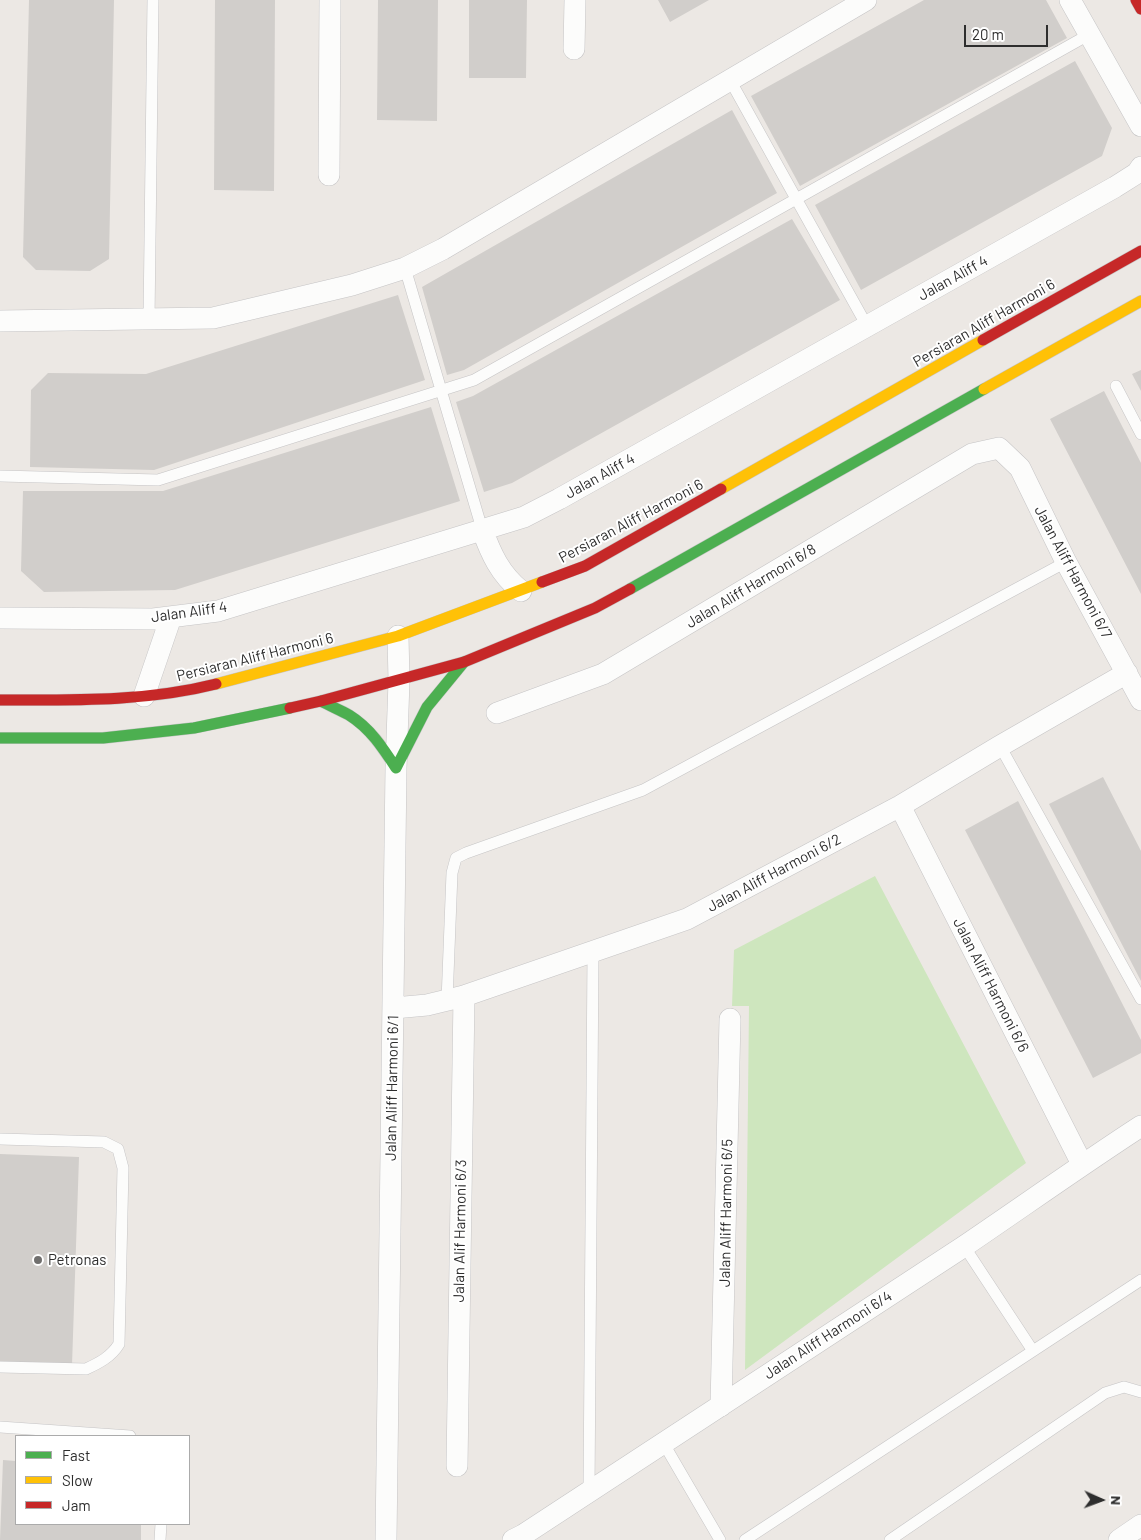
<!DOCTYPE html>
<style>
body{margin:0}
#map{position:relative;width:1141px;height:1540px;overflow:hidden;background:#ece8e4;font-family:Barlow,sans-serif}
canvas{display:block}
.legend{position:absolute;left:15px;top:1435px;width:175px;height:90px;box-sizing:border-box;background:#fff;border:1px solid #ababab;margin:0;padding:6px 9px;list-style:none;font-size:15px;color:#2e2e2e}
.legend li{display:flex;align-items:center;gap:10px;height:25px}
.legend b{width:25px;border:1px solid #ababab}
.north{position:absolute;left:1076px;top:1475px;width:50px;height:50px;-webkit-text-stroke:4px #fff;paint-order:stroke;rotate:92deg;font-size:14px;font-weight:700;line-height:20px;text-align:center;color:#2e2e2e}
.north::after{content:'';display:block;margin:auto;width:18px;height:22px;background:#2e2e2e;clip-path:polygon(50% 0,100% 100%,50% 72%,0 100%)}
.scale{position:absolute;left:964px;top:25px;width:84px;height:22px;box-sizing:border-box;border:2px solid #2e2e2e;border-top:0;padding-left:6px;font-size:15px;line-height:18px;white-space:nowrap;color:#2e2e2e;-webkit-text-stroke:4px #fff;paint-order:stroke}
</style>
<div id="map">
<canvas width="1141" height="1540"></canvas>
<ul class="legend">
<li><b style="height:6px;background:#4caf50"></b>Fast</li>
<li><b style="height:6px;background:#ffc107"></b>Slow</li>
<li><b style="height:6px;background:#c62828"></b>Jam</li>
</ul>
<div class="north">N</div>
<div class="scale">20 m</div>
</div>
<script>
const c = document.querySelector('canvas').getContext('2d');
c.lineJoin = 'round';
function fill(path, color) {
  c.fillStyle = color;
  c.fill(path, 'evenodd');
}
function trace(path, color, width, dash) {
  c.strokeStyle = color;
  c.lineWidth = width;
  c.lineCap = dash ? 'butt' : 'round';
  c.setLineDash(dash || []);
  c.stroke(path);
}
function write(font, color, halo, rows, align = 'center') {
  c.font = font + ' Barlow,sans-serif';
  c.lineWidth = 4;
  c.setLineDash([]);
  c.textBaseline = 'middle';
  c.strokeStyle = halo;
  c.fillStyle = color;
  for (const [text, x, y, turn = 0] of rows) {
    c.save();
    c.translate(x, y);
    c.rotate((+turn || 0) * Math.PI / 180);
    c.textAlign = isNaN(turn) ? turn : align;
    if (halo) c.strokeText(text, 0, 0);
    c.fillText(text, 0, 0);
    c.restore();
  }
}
const green = new Path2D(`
 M875 876 1026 1163 745 1370 749 1006H732L734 950Z`);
const building = new Path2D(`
 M29 0H114L109 259 90 271 36 270 23 257Z
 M215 0H275L274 191 214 190Z
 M378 0H438L437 121 377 120Z
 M469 0H527L526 78H469Z
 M658 0H709L670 22Z
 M924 0H1046L1067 38 800 186 751 96Z
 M1075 61 1112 128 1102 156 861 290 815 205Z
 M732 110 777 193 464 370 447 375 422 287Z
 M792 219 840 300 512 483 484 492 456 402 473 396Z
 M398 295 425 380 154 470 30 467 31 390 48 373 146 374Z
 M1141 370V391L1132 374Z
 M1104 391 1141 463V594L1050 419Z
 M431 407 460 501 175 590 44 592 21 571 23 491H163Z
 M1103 777 1141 851V981L1049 804Z
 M1018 801 1141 1040V1053L1093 1078 965 830Z
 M0 1154 79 1157 72 1365 0 1363Z
 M3 1460 16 1461V1524H141V1540H0Z`);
const lane = new Path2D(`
 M730 80 867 326
 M405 268 482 529
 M149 320 153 0
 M1116 386 1141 434
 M0 476 158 480 474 380 1090 34
 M1000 746 1141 999
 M447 1001 452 873 456 858 466 853 643 790 1066 562
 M0 1139 104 1142 118 1149 123 1168 119 1344C111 1357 99 1363 86 1369L0 1367
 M964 1246 1033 1351
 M0 1427 130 1436
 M664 1444 720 1540
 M589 1492 593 953
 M160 1540 161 1524
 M745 1540 1141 1280
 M890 1540 1105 1393 1124 1387 1141 1392`);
const street = new Path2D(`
 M1070 0 1141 126
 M574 49 575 0
 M329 175 330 0
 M0 321 213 318 352 285 405 268 443 249 866 0
 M482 529C491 554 500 574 521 591
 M0 618 153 619 218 611 524 517 559 499 1115 187 1137 173 1141 167
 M144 696 171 617
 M497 713 603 674 972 454 999 448 1020 468 1066 562 1141 700
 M900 806 1082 1164
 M394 1008 427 1005 464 996 687 919 900 806 1000 746 1127 673
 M721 1406 730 1019
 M457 1466 464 996
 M386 1540 396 768 399 681 398 636
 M513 1540 523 1535C669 1438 817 1344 963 1247 1022 1207 1081 1165 1141 1126
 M1119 1540 1141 1525`);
const fast = new Path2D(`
 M630 589 984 389
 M321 701C330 706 340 710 349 715 370 728 383 748 396 768L427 707 464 662
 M0 738H103L194 728 290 708`);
const slow = new Path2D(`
 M984 389 1141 301
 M721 489 983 340
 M216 684 398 636 542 582`);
const jam = new Path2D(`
 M1136 0 1141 9
 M983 340 1141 251
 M542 582 585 566 721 489
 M0 700C72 700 145 702 216 684
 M290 708 321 701 464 662 595 608 630 589`);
const markers = [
 [38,1260,5,"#706f6e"]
];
const streetNames = [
 ["Jalan Aliff 4",953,278,-29],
 ["Persiaran Aliff Harmoni 6",984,323,-30],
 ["Jalan Aliff 4",600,476,-29],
 ["Persiaran Aliff Harmoni 6",631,521,-28],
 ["Jalan Aliff Harmoni 6/7",1073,572,62],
 ["Jalan Aliff Harmoni 6/8",751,586,-31],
 ["Jalan Aliff 4",189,612,-8],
 ["Persiaran Aliff Harmoni 6",255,657,-14],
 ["Jalan Aliff Harmoni 6/2",774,873,-28],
 ["Jalan Aliff Harmoni 6/6",991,985,63],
 ["Jalan Aliff Harmoni 6/1",392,1088,-89],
 ["Jalan Aliff Harmoni 6/5",726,1213,-89],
 ["Jalan Alif Harmoni 6/3",460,1231,-89],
 ["Jalan Aliff Harmoni 6/4",828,1335,-33]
];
const poiNames = [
 ["Petronas",48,1260]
];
fill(green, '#cee6be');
fill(building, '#d1cecb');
trace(lane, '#c5c4c5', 12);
trace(street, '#c5c4c5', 22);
trace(fast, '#c5c4c5', 12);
trace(slow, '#c5c4c5', 12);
trace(jam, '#c5c4c5', 12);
trace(lane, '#fcfcfb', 11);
trace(street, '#fcfcfb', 21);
trace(fast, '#4caf50', 11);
trace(slow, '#ffc107', 11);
trace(jam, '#c62828', 11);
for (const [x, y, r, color] of markers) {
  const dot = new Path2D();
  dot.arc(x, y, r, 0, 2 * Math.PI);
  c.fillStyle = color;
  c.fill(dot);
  trace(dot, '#fff', 2);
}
write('15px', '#2e2e2e', '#fff', streetNames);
write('15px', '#2e2e2e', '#fff', poiNames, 'left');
</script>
